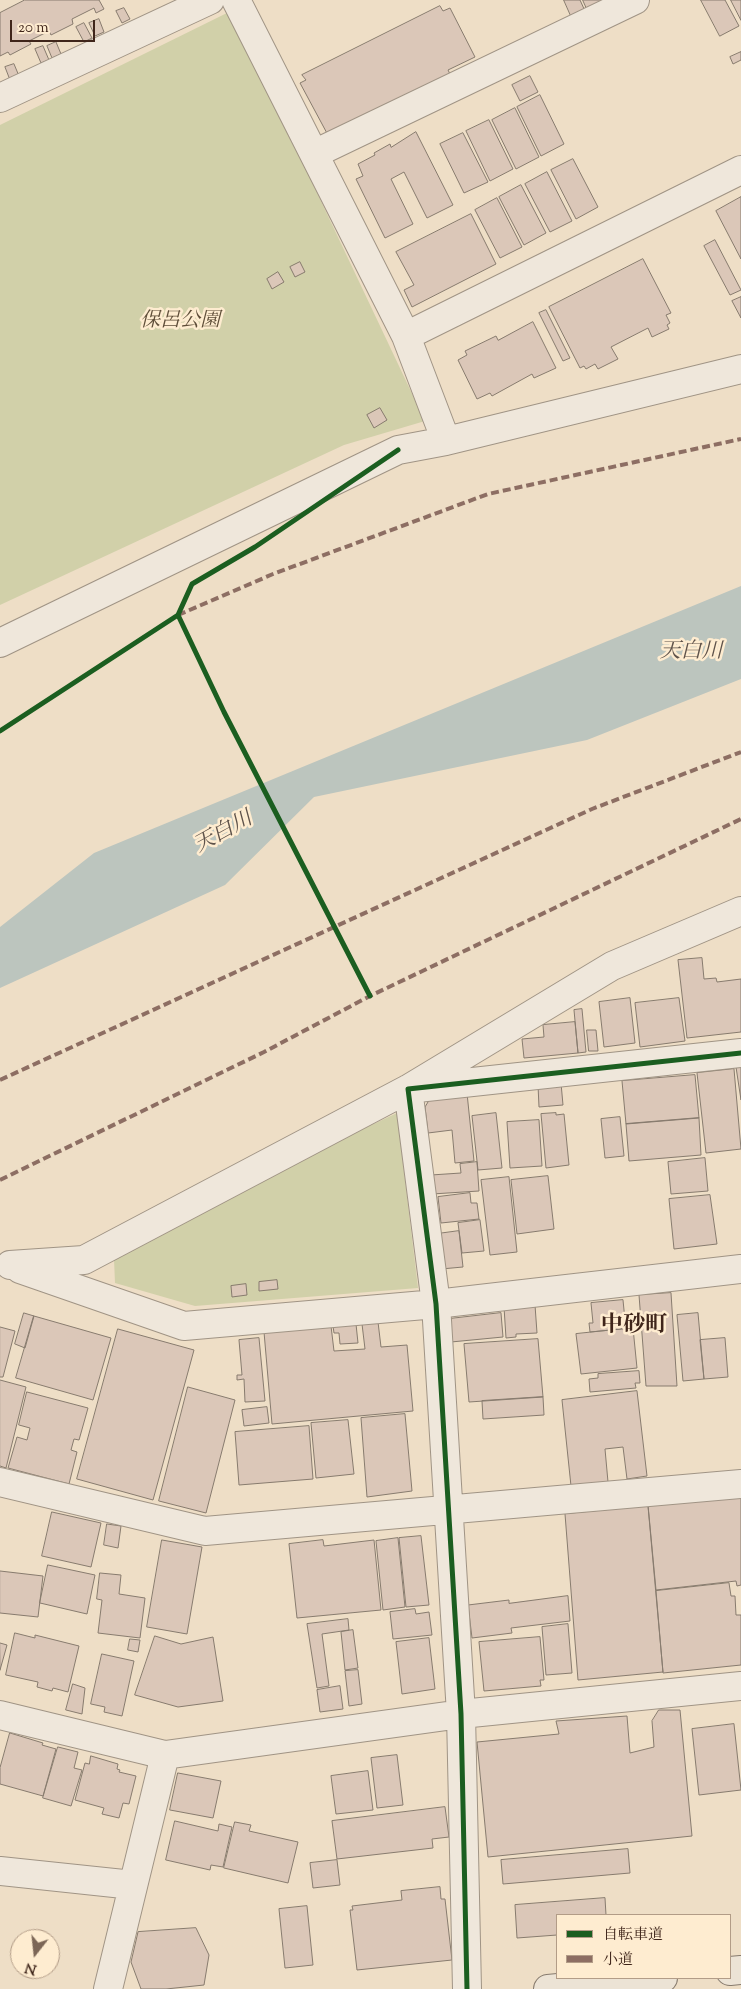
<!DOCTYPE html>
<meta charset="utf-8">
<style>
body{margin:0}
#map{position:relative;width:741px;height:1989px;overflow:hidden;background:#eedec6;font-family:"Sorts Mill Goudy","Noto Serif JP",serif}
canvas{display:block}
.legend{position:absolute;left:556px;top:1914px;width:175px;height:65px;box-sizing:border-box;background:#feecd0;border:1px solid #b29c87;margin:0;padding:6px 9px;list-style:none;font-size:15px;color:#3f251a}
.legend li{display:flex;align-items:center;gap:10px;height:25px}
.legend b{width:25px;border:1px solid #b29c87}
.north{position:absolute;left:10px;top:1929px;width:50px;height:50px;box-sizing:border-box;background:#feecd0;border:1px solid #b29c87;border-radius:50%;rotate:196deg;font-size:14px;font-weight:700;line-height:20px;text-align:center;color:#3f251a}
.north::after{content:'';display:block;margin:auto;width:18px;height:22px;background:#7c6656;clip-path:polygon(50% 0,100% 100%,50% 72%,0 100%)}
.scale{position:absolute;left:10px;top:20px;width:85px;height:22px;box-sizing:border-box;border:2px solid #3f251a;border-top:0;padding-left:6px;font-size:15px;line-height:18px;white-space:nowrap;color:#3f251a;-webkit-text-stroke:4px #feecd0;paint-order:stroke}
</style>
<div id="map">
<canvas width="741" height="1989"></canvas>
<ul class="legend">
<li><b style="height:6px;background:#1b5e20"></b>自転車道</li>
<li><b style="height:6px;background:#8d6e63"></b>小道</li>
</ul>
<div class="north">N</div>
<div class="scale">20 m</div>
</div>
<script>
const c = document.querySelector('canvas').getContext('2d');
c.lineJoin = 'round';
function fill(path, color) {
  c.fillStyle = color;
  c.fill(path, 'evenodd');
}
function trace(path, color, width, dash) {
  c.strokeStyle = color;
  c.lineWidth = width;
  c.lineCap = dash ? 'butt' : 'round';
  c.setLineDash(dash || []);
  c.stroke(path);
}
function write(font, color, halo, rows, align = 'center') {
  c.font = font + ' "Sorts Mill Goudy","Noto Serif JP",serif';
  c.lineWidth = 5;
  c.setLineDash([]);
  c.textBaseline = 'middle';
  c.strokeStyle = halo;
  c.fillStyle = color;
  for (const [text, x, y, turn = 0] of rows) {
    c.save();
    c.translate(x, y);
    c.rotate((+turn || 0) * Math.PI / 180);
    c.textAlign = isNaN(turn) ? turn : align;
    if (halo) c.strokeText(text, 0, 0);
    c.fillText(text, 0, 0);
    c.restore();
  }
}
const green = new Path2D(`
 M231 11 425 421 344 445 0 605V125Z
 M397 1113 418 1288 195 1306 115 1283 114 1259 204 1204Z`);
const water = new Path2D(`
 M741 586V679L587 740 314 797 225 885 0 988V927L94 853Z`);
const building = new Path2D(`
 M25 0H99L104 9 96 13 94 8 72 19 73 24 51 35 49 31 29 41 31 44 10 55 8 52 0 56V13Z
 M564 0H580L585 11 572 18Z
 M583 0H601L603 3 588 11Z
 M701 0H725L739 26 720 36Z
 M731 0H741V20Z
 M440 6 443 11 450 8 475 57 448 70 451 76 329 137 300 83 306 80 302 75Z
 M124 8 130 19 122 23 116 11Z
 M99 19 104 32 95 36 89 23Z
 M84 23 92 38 84 42 76 27Z
 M56 42 61 54 52 58 47 46Z
 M43 46 49 60 41 63 35 49Z
 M741 52V60L733 64 730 57Z
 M14 64 19 76 10 80 5 67Z
 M530 76 538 92 520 101 512 85Z
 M540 95 564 144 541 156 517 107Z
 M515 108 539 157 516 169 492 120Z
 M489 120 513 169 490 181 466 131Z
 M416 132 453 205 427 218 404 172 391 179 413 224 385 238 356 179 363 176 358 164 375 155 374 153 390 144 391 147Z
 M463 133 488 182 464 193 440 144Z
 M573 159 598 207 576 219 551 170Z
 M547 172 572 221 550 232 525 184Z
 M521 185 546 233 524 245 499 197Z
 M741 197V259L716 211Z
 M497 198 522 247 500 258 475 210Z
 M471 214 496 264 412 307 404 290 414 285 396 252Z
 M715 240 741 290 730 295 704 246Z
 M643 259 671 313 666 315 670 323 667 325 669 329 652 337 648 328 611 347 618 359 598 369 595 364 586 369 584 366 580 368 549 307Z
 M300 262 305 272 295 277 290 267Z
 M278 272 284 282 272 289 267 279Z
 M741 297V318L732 301Z
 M546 310 570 358 563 361 539 313Z
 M533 322 556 368 534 378 532 374 492 396 490 393 477 399 458 360 467 355 465 351 496 336 498 340Z
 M380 408 387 420 374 428 367 415Z
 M702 958 704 979 716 978 717 982 741 979V1032L687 1038 678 960Z
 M630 998 635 1043 604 1047 599 1002Z
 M679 998 685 1041 640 1047 635 1003Z
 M582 1009 586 1052 578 1053 574 1010Z
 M575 1022 578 1053 524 1058 522 1039 544 1037 543 1025Z
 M587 1030H596L598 1051H589Z
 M741 1066V1100L736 1067Z
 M734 1069 741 1149 706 1153 697 1073Z
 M695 1075 699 1118 626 1124 622 1081Z
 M561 1083 563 1105 539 1107 538 1085Z
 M467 1093 474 1161 455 1163 452 1130 428 1133 425 1107 431 1097Z
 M496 1113 502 1168 478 1170 472 1116Z
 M556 1113V1115L564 1114 569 1165 546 1168 541 1114Z
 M620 1117 624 1156 605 1158 601 1119Z
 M699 1118 701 1155 629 1161 626 1124Z
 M539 1120 542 1166 510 1168 507 1122Z
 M705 1158 708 1191 671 1194 668 1162Z
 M477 1162 479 1191 432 1194 431 1175 461 1173 460 1164Z
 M548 1176 554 1229 517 1234 511 1180Z
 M509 1177 517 1252 490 1255 481 1180Z
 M470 1193 471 1203H477L479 1219 441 1223 438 1197Z
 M710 1195 717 1244 674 1249 669 1199Z
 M480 1220 484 1251 462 1253 458 1223Z
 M459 1231 463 1267 441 1269 437 1234Z
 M277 1280 278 1289 259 1291V1282Z
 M246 1284 247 1295 232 1297 231 1286Z
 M671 1293 677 1386H646L639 1295Z
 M623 1300 625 1320 631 1319 632 1328 590 1332 589 1323H593L591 1303Z
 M535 1305 537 1333 516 1334V1337L506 1338 504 1307Z
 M24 1313 34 1316 25 1348 15 1344Z
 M501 1313 503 1337 451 1342 449 1319Z
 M698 1313 704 1379 683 1381 677 1315Z
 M34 1316 111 1338 93 1400 16 1378Z
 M378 1322 381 1347 407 1345 413 1411 272 1424 264 1332 331 1326 334 1351 365 1349 362 1324Z
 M356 1324 358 1343 340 1344 339 1333H334L333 1326Z
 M0 1327 15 1331 3 1377H0Z
 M633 1328 637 1368 581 1374 576 1334Z
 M118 1329 194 1350 153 1500 77 1479Z
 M259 1338 265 1401 245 1402 244 1379 237 1380V1375H242L239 1340Z
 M725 1338 728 1377 704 1379 700 1340Z
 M538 1339 543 1397 469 1402 464 1344Z
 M639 1371 640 1383H635L636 1388 590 1392 589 1379 598 1378V1374Z
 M0 1380 26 1387 6 1468 0 1466Z
 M188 1387 235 1400 206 1513 159 1501Z
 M637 1391 647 1476 627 1479 623 1447 605 1449 608 1482 571 1486 562 1400Z
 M27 1392 88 1408 79 1440 74 1439 71 1450 77 1452 69 1484 8 1468 17 1437 27 1440 30 1428 19 1425Z
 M543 1397 544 1415 483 1419 482 1401Z
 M267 1407 269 1423 244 1426 242 1410Z
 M405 1414 412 1491 367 1497 361 1418Z
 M348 1420 354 1474 316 1478 311 1423Z
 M309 1426 313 1479 239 1485 235 1432Z
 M741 1497V1585L737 1586 736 1581 656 1590 648 1505Z
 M648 1506 663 1672 578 1680 565 1514Z
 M52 1512 101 1523 91 1567 42 1556Z
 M107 1524 121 1526 118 1548 104 1545Z
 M421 1536 429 1605 406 1607 399 1538Z
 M398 1538 405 1607 383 1610 376 1541Z
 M162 1540 202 1547 187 1634 147 1627Z
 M323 1540 324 1546 374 1540 381 1610 297 1618 289 1544Z
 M48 1565 95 1575 87 1614 40 1603Z
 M0 1571 43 1576 38 1617 0 1613Z
 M100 1573 121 1575 119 1594 145 1598 140 1638 98 1633 102 1600 97 1599Z
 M729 1583 731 1596H735L736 1615H741V1665L663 1673 656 1591Z
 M568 1596 570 1621 511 1628 512 1633 472 1638 468 1605 509 1600V1603Z
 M415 1609 416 1614 429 1612 432 1635 393 1639 390 1612Z
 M348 1619 349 1630 322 1634 329 1686 317 1688 307 1624Z
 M568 1624 572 1673 546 1675 542 1627Z
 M353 1630 358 1668 345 1670 341 1632Z
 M15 1633 35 1638V1635L79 1646 68 1692 53 1688 52 1691 37 1687 38 1682 6 1675Z
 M155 1636 181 1644 213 1637 223 1701 178 1707 135 1695Z
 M540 1637 544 1680H540L541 1686 484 1691 479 1642Z
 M429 1638 435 1689 402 1694 396 1642Z
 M130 1639 140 1640 138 1652 128 1650Z
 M0 1643 7 1645 0 1670Z
 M102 1654 134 1661 122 1716 104 1712 105 1707 91 1704Z
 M358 1670 362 1704 349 1706 345 1671Z
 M73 1684 85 1688 82 1714 66 1710Z
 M340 1686 343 1709 320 1712 317 1690Z
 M659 1710H680L692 1836 488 1857 477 1742 559 1734 556 1721 627 1716 630 1753 654 1747 652 1721Z
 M734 1724 741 1790 699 1795 692 1729Z
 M10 1733 43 1743 42 1745 56 1749 43 1796 0 1784V1768Z
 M58 1747 78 1752 74 1768 82 1770 71 1806 43 1798Z
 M397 1755 403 1805 377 1808 371 1758Z
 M91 1756 118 1764 117 1769 120 1770 119 1772 136 1776 129 1804 123 1803 119 1818 102 1814 104 1808 75 1800 85 1763 89 1764Z
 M368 1771 373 1810 336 1814 331 1776Z
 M178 1773 221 1781 213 1818 170 1810Z
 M445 1807 449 1837 432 1839 433 1848 337 1859 332 1821Z
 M175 1821 218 1831 219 1824 232 1827 223 1867 211 1865 210 1870 166 1860Z
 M235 1822 251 1825 249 1831 298 1842 288 1883 224 1868Z
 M628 1849 630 1873 503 1884 501 1860Z
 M337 1860 340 1885 313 1888 310 1863Z
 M440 1887 441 1899H445L452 1960 357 1970 350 1910H353L352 1906 402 1900 401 1891Z
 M605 1898 606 1915H557V1935L517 1938 515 1905Z
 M307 1906 313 1965 285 1968 279 1909Z
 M196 1928 209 1955 204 1985 166 1989H141L131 1962 138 1932Z`);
const minor = new Path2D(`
 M236 0 406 336 741 170
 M0 98 210 0
 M314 154 635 0
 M406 336 446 441
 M0 643 398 450 446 441 741 369
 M10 1265 84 1260 408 1089 612 966 741 911
 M20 1269 184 1326 436 1304 741 1269
 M0 1482 205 1531 741 1484
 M0 1715 165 1755 461 1714 741 1686
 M0 1871 133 1885
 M108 1989 165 1755
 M467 1989 461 1714 436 1304 408 1089 741 1053`);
const major = new Path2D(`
 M730 1971 741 1970
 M548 1989 663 1978`);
const quiet = new Path2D(`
 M178 615 273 574 488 494 741 439
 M0 1080 592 809 741 752
 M0 1180 264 1052 370 996 741 819`);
const cycleway = new Path2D(`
 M178 615 224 712 370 996
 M0 731 178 615 192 584 255 547 398 450
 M467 1989 461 1714 436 1304 408 1089 741 1053`);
const parkNames = [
 ["保呂公園",180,323]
];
const waterNames = [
 ["天白川",691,653],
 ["天白川",224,834,-29]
];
const quarterNames = [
 ["中砂町",634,1327]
];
fill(green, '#d1d0a9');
fill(water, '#bcc5be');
fill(building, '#dbc7b8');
trace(building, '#877b6e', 1);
trace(minor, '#a09485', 30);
trace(major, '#877b6e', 30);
trace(minor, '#efe7db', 28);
trace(major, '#ece3d5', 28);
trace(quiet, '#8d6e63', 4, [8, 4]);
trace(cycleway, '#1b5e20', 5);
write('italic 20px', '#5e4d38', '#feecd0', parkNames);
write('italic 21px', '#5e524a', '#feecd0', waterNames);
write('bold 22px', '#3f251a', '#feecd0', quarterNames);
</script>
